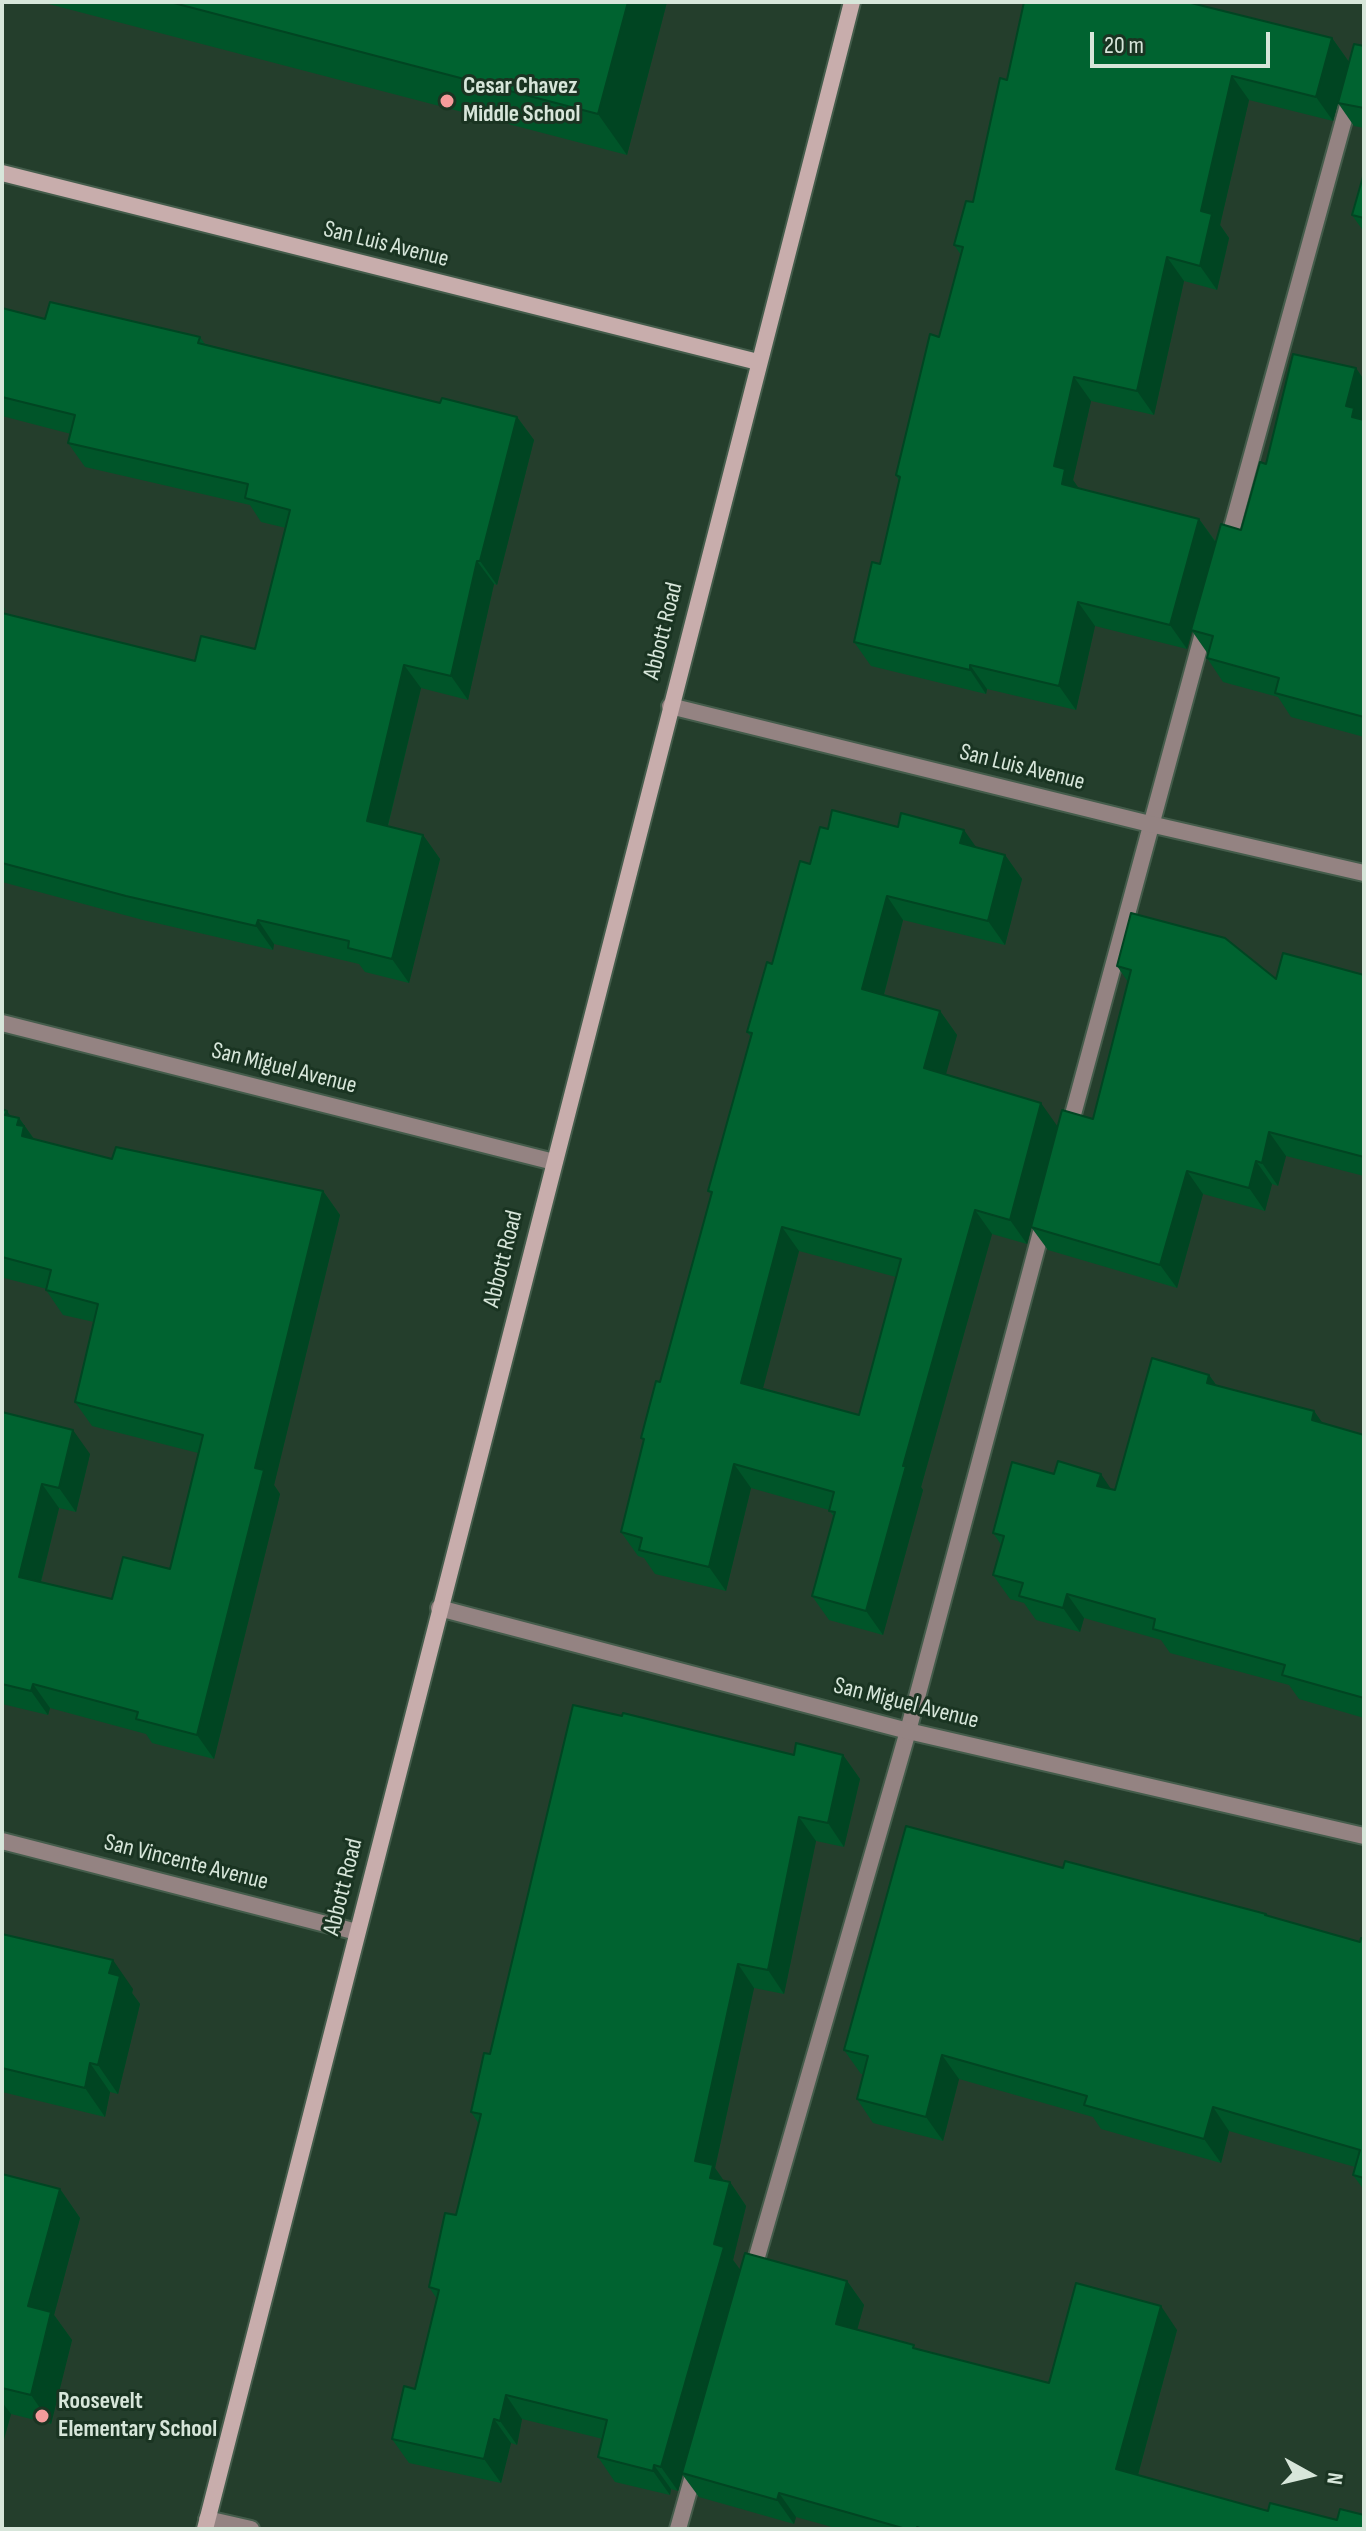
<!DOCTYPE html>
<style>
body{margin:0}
#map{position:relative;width:1366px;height:2531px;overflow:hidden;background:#243e2c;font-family:"Sofia Sans Condensed",sans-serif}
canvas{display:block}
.frame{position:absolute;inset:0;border:4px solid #d7e6da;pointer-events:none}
.north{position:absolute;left:1270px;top:2435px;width:80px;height:80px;-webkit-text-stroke:6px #1a3422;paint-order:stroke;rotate:98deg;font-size:22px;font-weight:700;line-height:32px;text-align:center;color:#d7e6da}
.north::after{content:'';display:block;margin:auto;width:28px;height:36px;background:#d7e6da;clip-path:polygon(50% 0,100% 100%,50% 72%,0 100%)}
.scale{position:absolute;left:1090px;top:32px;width:180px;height:36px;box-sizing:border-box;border:4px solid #d7e6da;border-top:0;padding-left:10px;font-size:24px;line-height:28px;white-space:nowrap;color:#d7e6da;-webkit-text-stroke:6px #1a3422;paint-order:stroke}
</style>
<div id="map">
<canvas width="1366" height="2531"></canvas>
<div class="frame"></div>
<div class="north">N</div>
<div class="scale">20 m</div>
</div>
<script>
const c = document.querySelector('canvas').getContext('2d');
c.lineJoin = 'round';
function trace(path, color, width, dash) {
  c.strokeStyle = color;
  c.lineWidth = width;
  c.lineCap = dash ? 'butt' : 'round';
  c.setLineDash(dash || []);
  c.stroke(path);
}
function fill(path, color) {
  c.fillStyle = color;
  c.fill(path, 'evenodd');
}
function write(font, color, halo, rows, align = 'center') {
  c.font = font + ' "Sofia Sans Condensed",sans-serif';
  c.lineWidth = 6;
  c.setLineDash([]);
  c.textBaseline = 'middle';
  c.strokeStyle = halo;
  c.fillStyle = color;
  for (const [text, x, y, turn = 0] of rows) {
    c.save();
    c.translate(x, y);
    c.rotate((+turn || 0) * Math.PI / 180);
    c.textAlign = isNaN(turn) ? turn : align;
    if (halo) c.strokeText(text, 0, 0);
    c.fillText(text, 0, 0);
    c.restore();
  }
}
const lane = new Path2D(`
 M1227 546 1351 94
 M1068 1133 1206 622
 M752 2274 908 1731 1045 1217
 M678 2529 696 2465`);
const street = new Path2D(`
 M670 706 1150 824 1364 873
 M2 1023 554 1162
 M439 1608 908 1731 1364 1836
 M2 1841 357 1932
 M207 2519 251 2529`);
const secondary = new Path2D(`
 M2 173 758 362
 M205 2529 852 2`);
const wall = new Path2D(`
 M41 2H667L627 155Z
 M1332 38 1349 62 1364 46V128L1354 126 1338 103 1333 121 1249 100 1220 225 1229 238 1217 290 1184 281 1154 415 1091 401 1073 480 1079 489 1199 519 1216 542 1241 530 1266 464 1356 368 1364 380V737L1291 717 1278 697 1223 682 1207 658 1208 654 1192 631 1187 649 1095 626 1076 710 987 689 986 694 871 666 854 642 880 564 899 481 896 475 939 337 961 255 954 245 973 202 1007 80Z
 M1364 173V232L1352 215Z
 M2 308 45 319 200 337 205 344 440 403 517 417 534 440 497 585 494 584 468 700 421 688 388 826 423 835 440 859 409 983 365 972 359 964 274 944 273 950 143 920 2 882V605L5 609 3 613 195 661 255 649 286 528 261 522 250 505 85 467 68 443 71 434 2 416Z
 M828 829 977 848 1005 855 1022 879 1005 945 903 920 884 995 940 1011 957 1035 945 1075 1058 1127 1027 1244 992 1234 921 1487 923 1490 883 1635 829 1620 812 1596 834 1517 829 1510 751 1488 726 1591 655 1574 644 1558 638 1556 621 1532 644 1442 641 1438 660 1382 711 1194 708 1191 751 1037 747 1032 810 864ZM799 1251 896 1277 859 1415 763 1388Z
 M1117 966 1276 979 1364 975V1176L1286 1156 1278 1186 1272 1184 1265 1211 1203 1194 1177 1288 1048 1250 1031 1227 1093 1119 1128 982Z
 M2 1109 11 1116 19 1118 34 1139 112 1159 323 1191 340 1215 274 1485 280 1494 214 1759 152 1743 146 1734 50 1708 48 1715 2 1704V1412L90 1454 76 1512 59 1508 41 1582 112 1599 170 1569 198 1453 92 1426 75 1402 94 1322 63 1315 46 1290 47 1289 4 1278 2 1275Z
 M1209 1375 1217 1386 1314 1411 1322 1423 1364 1435V1718L1299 1699 1289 1685 1170 1653 1161 1640 1084 1618 1080 1632 1036 1620 1024 1603 1010 1599 993 1575 1002 1546 993 1533 1054 1474 1115 1490Z
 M794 1755H843L860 1779 844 1847 816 1841 784 1994 754 1988 715 2168 724 2181 730 2182 746 2206 733 2260 740 2270 847 2281 864 2305 857 2330 918 2349 1049 2383 1177 2330 1138 2475 1268 2511 1364 2529H839L796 2517 794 2524 699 2497 682 2474 678 2491 671 2489 670 2495 615 2482 598 2457 603 2439 522 2419 517 2445 511 2443 501 2483 409 2463 392 2439 415 2389 437 2299 429 2287 456 2215 479 2124 471 2112 490 2054Z
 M1063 1868 1266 1914 1268 1916 1360 1942 1364 1939V2190L1353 2175 1355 2167 1229 2131 1221 2163 1101 2129 1093 2117 959 2079 943 2141 873 2123 857 2099 863 2074H861L844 2050Z
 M2 1931 4 1935 133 1989 132 1993 140 2004 118 2094 110 2092 105 2117 2 2092Z
 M2 2174 60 2189 80 2218 54 2315 72 2340 51 2424 11 2414 4 2439H2Z`);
const shadedWall = new Path2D(`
 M628 2H667L627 155 598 114Z
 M1332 38 1349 62 1333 121 1316 97Z
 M1232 76 1249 100 1220 225 1229 238 1217 290 1200 266 1201 211Z
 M1167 257 1184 281 1154 415 1137 391Z
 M1356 368 1364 380V434L1346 406Z
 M1074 377 1091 401 1073 480 1082 493 1062 484 1054 466Z
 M517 417 534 440 497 585 480 561Z
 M1199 519 1216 543 1187 649 1170 625Z
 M477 561 494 584 468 700 451 676Z
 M1078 602 1095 626 1076 710 1059 686Z
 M404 665 421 688 383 845 367 821Z
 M970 665 987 689 986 694 970 670Z
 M964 830 981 854 960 843Z
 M423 835 440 859 409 983 392 959Z
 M1005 855 1022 879 1005 945 988 921Z
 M887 896 903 920 879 1013 862 989Z
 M258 920 274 944 273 950 256 926Z
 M940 1011 957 1035 941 1092 924 1068Z
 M1041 1103 1058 1127 1027 1244 1010 1220Z
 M7 1111 22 1133 17 1125 19 1118 36 1142 38 1160 5 1115Z
 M1269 1132 1286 1156 1278 1186 1262 1163Z
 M1256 1161 1272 1184 1265 1211 1249 1188Z
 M1187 1171 1203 1194 1177 1288 1160 1265Z
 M323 1191 340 1215 274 1485 280 1494 214 1759 197 1735 255 1468Z
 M975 1210 992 1234 921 1487 923 1490 883 1635 866 1611 903 1466Z
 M782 1227 799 1251 758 1407 741 1383Z
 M1209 1375 1226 1399 1207 1383Z
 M1314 1411 1331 1435 1312 1420Z
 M73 1430 90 1454 76 1512 59 1488Z
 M734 1464 751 1488 726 1591 709 1567Z
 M1101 1474 1117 1498 1097 1486Z
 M42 1484 59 1508 36 1601 19 1577Z
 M1067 1594 1084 1618 1080 1632 1063 1608Z
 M33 1684 50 1708 48 1715 31 1691Z
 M843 1755 860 1779 844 1847 828 1823Z
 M799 1817 816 1841 784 1994 768 1970Z
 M113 1960 133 1989 132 1993 140 2004 118 2094 98 2065 109 1973Z
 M738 1964 754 1988 715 2168 728 2187 730 2182 746 2206 733 2260 741 2271 678 2491 661 2467 714 2244 695 2161Z
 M942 2055 959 2079 943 2141 926 2117Z
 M90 2063 110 2092 105 2117 85 2088Z
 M1213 2107 1229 2131 1221 2163 1204 2139Z
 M60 2189 80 2218 54 2315 72 2340 51 2424 31 2395 28 2306Z
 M847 2281 864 2305 852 2348 836 2324Z
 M1161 2306 1177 2330 1133 2493 1116 2469Z
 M506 2395 522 2419 517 2445 500 2421Z
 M2 2402 11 2414 4 2439 2 2437Z
 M494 2419 511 2443 501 2483 484 2459Z
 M654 2465 671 2489 670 2495 653 2471Z
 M779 2493 796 2517 794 2524 777 2500Z`);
const building = new Path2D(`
 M170 2H628L598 114Z
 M1024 2H1187L1332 38 1316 97 1232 76 1201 211 1212 214 1200 266 1167 257 1137 391 1074 377 1054 466 1065 469 1062 484 1199 519 1170 625 1078 602 1059 686 970 665V670L854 642 872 562 880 564 900 477 896 475 930 334 939 337 963 247 954 245 966 201 973 202 1000 78 1007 80Z
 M1354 44 1364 46V108L1338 103Z
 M1364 173V218L1352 215Z
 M50 302 200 337 198 343 440 403 442 398 517 417 480 561H477L451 676 404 665 367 821 423 835 392 959 348 948 349 941 258 920 256 926 126 896 2 863V613L195 661 201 636 255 649 290 510 245 498 248 484 68 443 75 415 2 397V308L45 319Z
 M1293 354 1356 368 1346 406 1354 408 1352 417 1364 420V717L1275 693 1279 678 1207 658 1213 636 1191 630 1221 524 1241 530 1260 462 1266 464Z
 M832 810 898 827 901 813 964 830 960 843 1005 855 988 921 887 896 862 989 940 1011 924 1068 1041 1103 1010 1220 975 1210 903 1466H906L866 1611 812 1596 835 1512 829 1511 834 1492 734 1464 709 1567 639 1550 642 1538 621 1532 644 1439 641 1438 656 1381 660 1382 712 1192 708 1191 752 1033 747 1032 767 962 772 964 800 861 810 864 820 827 828 829ZM782 1227 901 1259 859 1415 741 1383Z
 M1131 913 1225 938 1276 979 1283 953 1364 975V1157L1269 1132 1262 1163 1256 1161 1249 1188 1187 1171 1160 1265 1031 1227 1062 1110 1093 1119 1131 970 1117 966Z
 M2 1109 7 1111 5 1115 19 1118 17 1125 24 1126 22 1136 112 1159 116 1147 323 1191 255 1468 264 1470 197 1735 136 1719 138 1712 33 1684 31 1691 2 1684V1412L73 1430 59 1488 42 1484 19 1577 112 1599 123 1557 170 1569 203 1435 75 1402 98 1304 46 1290 51 1270 2 1257Z
 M1152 1358 1209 1375 1207 1383 1314 1411 1312 1420 1364 1435V1698L1282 1675 1285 1665 1153 1629 1155 1619 1067 1594 1063 1608 1019 1596 1023 1583 993 1575 1004 1536 993 1533 1012 1462 1054 1474 1058 1461 1101 1474 1097 1486 1115 1490Z
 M573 1705 622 1716 623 1713 794 1755 796 1743 843 1755 828 1823 799 1817 768 1970 738 1964 695 2161 713 2165 710 2178 730 2182 714 2244 724 2247 661 2467 654 2465 653 2471 598 2457 607 2420 506 2395 500 2421 494 2419 484 2459 392 2439 404 2386 415 2389 439 2290 429 2287 445 2213 456 2215 481 2114 471 2112 484 2053 490 2054Z
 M906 1826 1063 1868 1065 1861 1266 1914 1265 1915 1360 1942 1361 1938 1364 1939V2178L1353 2175 1360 2150 1213 2107 1204 2139 1084 2105 1087 2096 942 2055 926 2117 857 2099 868 2056 844 2050Z
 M2 1934 113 1960 109 1973 120 1976 98 2065 90 2063 85 2088 2 2068Z
 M2 2174 60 2189 28 2306 51 2312 31 2395 2 2388Z
 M745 2253 847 2281 836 2324 914 2345 913 2348 1049 2383 1076 2283 1161 2306 1116 2469 1268 2511 1270 2503 1337 2520 1340 2509 1364 2515V2529H923L917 2527V2529H906L779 2493 777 2500 682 2473Z`);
const markers = [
 [447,101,8,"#f59b9b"],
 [42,2416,8,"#f59b9b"]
];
const poiNames = [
 ["Cesar Chavez",463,87],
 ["Middle School",463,115],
 ["Roosevelt",58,2402],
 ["Elementary School",58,2430]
];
const streetNames = [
 ["San Luis Avenue",386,245,14],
 ["Abbott Road",664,631,-76],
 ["San Luis Avenue",1022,768,14],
 ["San Miguel Avenue",284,1069,14],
 ["Abbott Road",504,1259,-76],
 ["San Miguel Avenue",906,1704,14],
 ["San Vincente Avenue",186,1863,14],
 ["Abbott Road",344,1887,-76]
];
trace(lane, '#445c4b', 20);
trace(street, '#445c4b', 20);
trace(secondary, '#445c4b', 20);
trace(lane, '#948382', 16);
trace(street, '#948382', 16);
trace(secondary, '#c8adac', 16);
fill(wall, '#005529');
fill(shadedWall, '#004522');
fill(building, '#006330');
trace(building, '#004522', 2);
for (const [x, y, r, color] of markers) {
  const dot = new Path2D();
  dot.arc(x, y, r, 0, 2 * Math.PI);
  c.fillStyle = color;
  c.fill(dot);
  trace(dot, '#1a3422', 3);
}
write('bold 24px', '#d7e6da', '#1a3422', poiNames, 'left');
write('24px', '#d7e6da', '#1a3422', streetNames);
</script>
